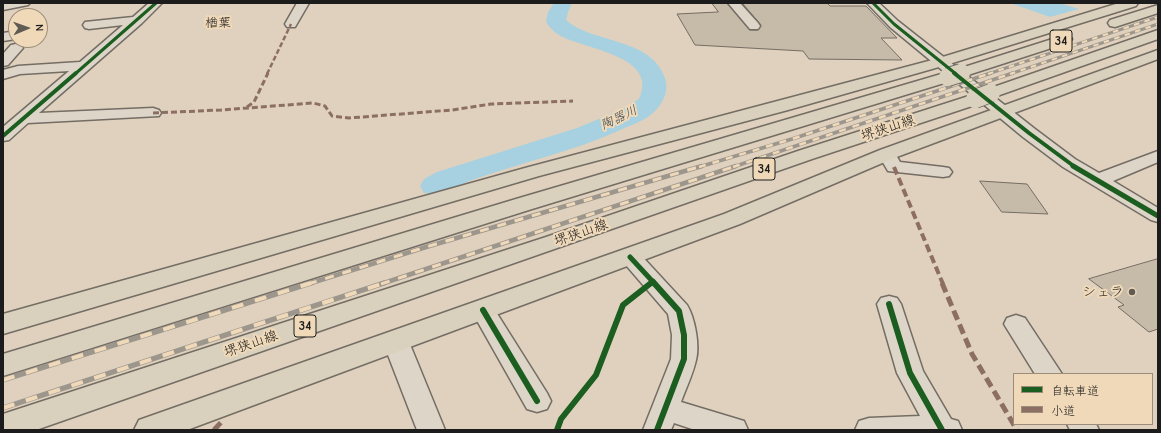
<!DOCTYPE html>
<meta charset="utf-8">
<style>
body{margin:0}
#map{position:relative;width:1161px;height:433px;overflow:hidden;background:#dfd1bd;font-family:"Comic Neue","Klee One",sans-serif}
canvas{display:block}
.frame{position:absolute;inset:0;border:4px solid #1c1c1c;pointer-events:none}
.legend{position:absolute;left:1013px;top:373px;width:140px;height:52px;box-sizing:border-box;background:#f0d9b9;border:1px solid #9b8d7a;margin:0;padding:5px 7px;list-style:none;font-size:12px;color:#1c1c1c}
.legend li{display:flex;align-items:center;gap:8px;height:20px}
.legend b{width:20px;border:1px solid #9b8d7a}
.north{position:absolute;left:8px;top:8px;width:40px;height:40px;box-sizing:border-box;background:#f0d9b9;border:1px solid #9b8d7a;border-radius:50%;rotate:88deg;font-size:11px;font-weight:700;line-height:16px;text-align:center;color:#1c1c1c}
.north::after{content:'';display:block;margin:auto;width:14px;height:18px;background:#605b54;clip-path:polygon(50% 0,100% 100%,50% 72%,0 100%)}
</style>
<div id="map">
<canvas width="1161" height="433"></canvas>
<div class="frame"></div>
<ul class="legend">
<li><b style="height:5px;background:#1b5e20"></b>自転車道</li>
<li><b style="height:5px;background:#8d6e63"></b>小道</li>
</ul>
<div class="north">N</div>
</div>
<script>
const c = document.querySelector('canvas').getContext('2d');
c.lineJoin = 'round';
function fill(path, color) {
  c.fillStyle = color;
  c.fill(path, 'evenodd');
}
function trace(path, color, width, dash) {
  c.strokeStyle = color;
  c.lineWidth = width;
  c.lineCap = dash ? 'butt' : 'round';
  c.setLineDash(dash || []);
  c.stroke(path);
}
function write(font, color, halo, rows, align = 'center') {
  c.font = font + ' "Comic Neue","Klee One",sans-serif';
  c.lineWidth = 4;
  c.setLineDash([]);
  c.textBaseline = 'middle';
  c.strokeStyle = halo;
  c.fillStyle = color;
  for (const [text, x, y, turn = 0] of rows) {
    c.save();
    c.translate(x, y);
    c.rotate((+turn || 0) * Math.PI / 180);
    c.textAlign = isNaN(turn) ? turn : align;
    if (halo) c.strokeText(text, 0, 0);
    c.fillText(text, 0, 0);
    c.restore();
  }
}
const water = new Path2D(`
 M1010 3H1059L1079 9 1050 17Z`);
const river = new Path2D(`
 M554 3H572L568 12 566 20C593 44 651 37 665 78 669 90 664 102 655 111 646 121 630 125 618 131 571 152 520 163 472 180 460 184 447 194 436 195 432 195 428 193 424 193L420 186 424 179 437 172 577 128 623 109 639 99C660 55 582 49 559 35 554 32 549 27 546 22L548 12Z`);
const building = new Path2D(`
 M712 3H727L750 30H758L761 25 742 3H827L830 6H866L897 38H881L902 60 809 59 803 51 695 45 677 14 718 12Z
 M980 181 1027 184 1048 214 1002 212Z
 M1158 259V329L1149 332 1118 307 1124 305 1089 279Z`);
const minor = new Path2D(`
 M30 3 28 5 3 10V4Z
 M149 3H162L142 23 39 113 153 108 159 110 161 113 159 116 28 123 9 140 3 141V127L69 71 20 74 3 79V70L18 66 80 62 123 25 89 29 85 28 83 25 85 22 133 17Z
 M297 3H309L295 27H287L285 24Z
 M728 3H740L758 23 760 26 758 29H750Z
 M867 3H879L898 21 1035 129 1075 159 1099 173 1158 151V162L1113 181 1158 208V222L1151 220 1063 167 1023 137 890 27Z
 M16 31V39L3 41V33Z
 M16 44 21 45 23 48 8 65 3 66V54L11 45Z
 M887 149 893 150 900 162 943 167 949 168 952 172 949 176 943 177 888 171 878 154 881 150Z
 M630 250 638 252 687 305C695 318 700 346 696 360 693 374 686 388 681 402L744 421 748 430H695L674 423 671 430H643L671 359 672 335 668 314 619 257 622 252Z
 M889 296 897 298 901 304 923 371 951 419 958 421 962 430H855L859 421 869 418 920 416 897 373 877 304 881 298Z
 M483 301 491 304 547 393 551 401 547 409 537 412 527 409 471 310 475 304Z
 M1016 315 1025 318 1062 374H1035L1004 324 1007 318Z
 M396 333 405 335 409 342 445 430H417L383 342 387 335Z
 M1067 424H1096L1099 430H1070Z`);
const major = new Path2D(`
 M1119 3H1138L1136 6 946 65 788 110 539 176 3 334V314L525 168 936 59Z
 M1158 5V13L1115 27 1110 26 1108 23 1110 20Z
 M1158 30V39L997 96 991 98 985 96 983 93 985 90Z
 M1065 35 1070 36 1072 39 1070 42 968 75 963 77 958 75 955 72 958 69Z
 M1158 50V59L894 158 740 224 187 430H134L139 420 724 214 880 150Z
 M948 72 954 74 956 77 954 80 532 209 3 376V354L516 199Z
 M975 94 981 95 983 99 981 103 812 159 36 430H3V414L546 237 798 151Z`);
const railFar3 = new Path2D(`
 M988 74 1158 17
 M1010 74 1158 24`);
const railFar2 = new Path2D(`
 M699 167 792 139 991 73
 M733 167 1013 73`);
const railFar1 = new Path2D(`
 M308 284 426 247 702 166
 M381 284 736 166`);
const rail = new Path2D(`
 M3 380 311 283
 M3 408 384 283`);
const majorBridgeFar1 = new Path2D(`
 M958 74 963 72`);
const majorBridge = new Path2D(`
 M948 77 961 73
 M975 99 991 93`);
const quietFar3 = new Path2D(`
 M267 74 291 24`);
const quietFar2 = new Path2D(`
 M247 107 254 102 268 73
 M153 113 221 110 313 103 325 106 332 116 349 118 452 110 491 104 573 101`);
const quietFar1 = new Path2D(`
 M894 167 943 284`);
const quiet = new Path2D(`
 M942 283 972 354 1017 430
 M214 430 224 419`);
const cyclewayFar3 = new Path2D(`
 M873 3 894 24 956 74
 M75 74 156 3`);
const cyclewayFar2 = new Path2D(`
 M954 73 1029 133 1075 167
 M3 136 76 73`);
const cyclewayFar1 = new Path2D(`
 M1073 166 1158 216
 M630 257 655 284
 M650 284 653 281`);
const cycleway = new Path2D(`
 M654 283 679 311 684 335V359L657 430
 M889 304 910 373 942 430
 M483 310 537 401
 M557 430 561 419 596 375 623 305 651 283`);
const markers = [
 [1132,292,4,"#605b54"]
];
const farNeighbourhoodnames = [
 ["楢葉",218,23]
];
const shields = [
 [1061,41,22],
 [764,169,22],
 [305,326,22]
];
const shieldNames = [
 ["34",1061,41],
 ["34",764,169],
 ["34",305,326]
];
const farWaternames = [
 ["陶器川",619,118,-26]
];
const streetNames = [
 ["堺狭山線",888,128,-18],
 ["堺狭山線",581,233,-19],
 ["堺狭山線",251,344,-19]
];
const poiNames = [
 ["シェラ",1124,292]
];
fill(water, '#a7d1e1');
fill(river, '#a7d1e1');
fill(building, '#c6baa9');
trace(building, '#746d64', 1);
trace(minor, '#746d64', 3);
trace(major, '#746d64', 3);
fill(minor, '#ded5c9');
fill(major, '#d9d1bd');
trace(railFar3, '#9c968d', 3);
trace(railFar2, '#9c968d', 3.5);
trace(railFar1, '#9c968d', 4.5);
trace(rail, '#9c968d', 5.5);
trace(railFar3, '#f0d9b9', 2, [5.5]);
trace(railFar2, '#f0d9b9', 2.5, [7]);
trace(railFar1, '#f0d9b9', 3, [9]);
trace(rail, '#f0d9b9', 4, [12]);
trace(majorBridgeFar1, '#746d64', 16, []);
trace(majorBridge, '#746d64', 20, []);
trace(majorBridgeFar1, '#d9d1bd', 14);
trace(majorBridge, '#d9d1bd', 18);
trace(quietFar3, '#8d6e63', 2.5, [5, 2.5]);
trace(quietFar2, '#8d6e63', 3, [6, 3]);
trace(quietFar1, '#8d6e63', 4, [8, 4]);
trace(quiet, '#8d6e63', 5, [10, 5]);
trace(cyclewayFar3, '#1b5e20', 3);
trace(cyclewayFar2, '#1b5e20', 4);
trace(cyclewayFar1, '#1b5e20', 5);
trace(cycleway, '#1b5e20', 6);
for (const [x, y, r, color] of markers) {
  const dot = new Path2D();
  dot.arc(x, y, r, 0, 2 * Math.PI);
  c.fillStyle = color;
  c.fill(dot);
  trace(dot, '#f0d9b9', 1.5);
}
write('13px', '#1c1c1c', '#f0d9b9', farNeighbourhoodnames);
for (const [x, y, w] of shields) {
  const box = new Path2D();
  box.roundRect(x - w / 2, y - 11, w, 22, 3);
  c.fillStyle = '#f0d9b9';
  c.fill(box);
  trace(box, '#1c1c1c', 1);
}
write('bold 13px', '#1c1c1c', null, shieldNames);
write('italic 13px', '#394951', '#f0d9b9', farWaternames);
write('14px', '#1c1c1c', '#f0d9b9', streetNames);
write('14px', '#1c1c1c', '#f0d9b9', poiNames, 'right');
</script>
